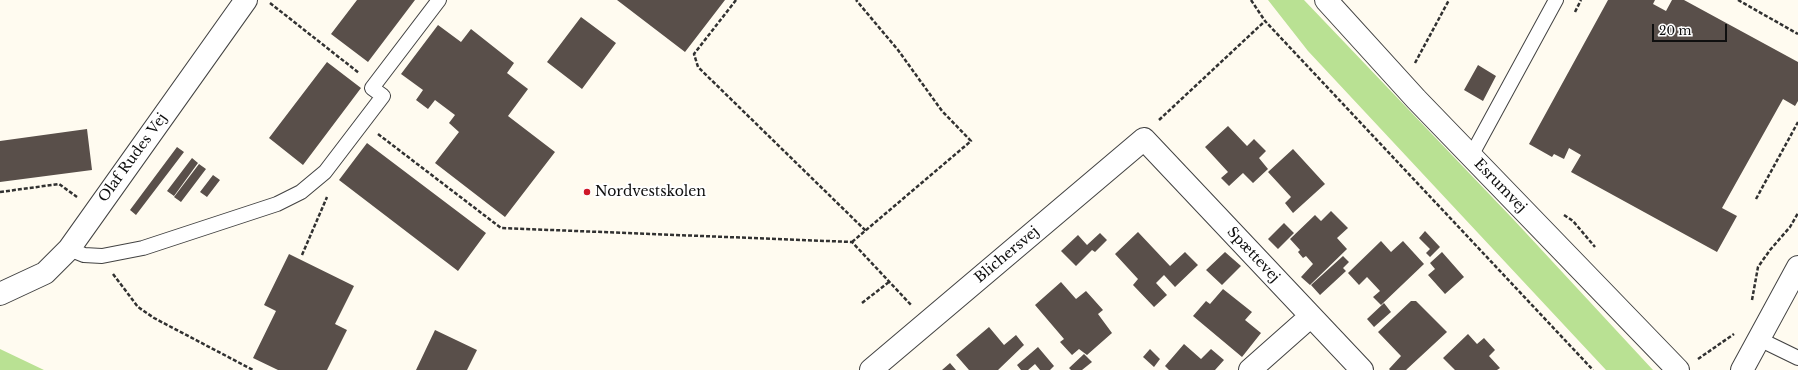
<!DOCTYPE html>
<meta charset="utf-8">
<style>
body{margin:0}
#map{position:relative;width:1798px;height:370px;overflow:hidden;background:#fffbf0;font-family:"Libre Baskerville",serif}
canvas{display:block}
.scale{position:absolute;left:1652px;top:24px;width:75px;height:18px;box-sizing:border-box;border:2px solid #0f0f0f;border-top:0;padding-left:5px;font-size:12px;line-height:14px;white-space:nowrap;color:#0f0f0f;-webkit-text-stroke:3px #fff;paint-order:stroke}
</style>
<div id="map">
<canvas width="1798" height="370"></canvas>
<div class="scale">20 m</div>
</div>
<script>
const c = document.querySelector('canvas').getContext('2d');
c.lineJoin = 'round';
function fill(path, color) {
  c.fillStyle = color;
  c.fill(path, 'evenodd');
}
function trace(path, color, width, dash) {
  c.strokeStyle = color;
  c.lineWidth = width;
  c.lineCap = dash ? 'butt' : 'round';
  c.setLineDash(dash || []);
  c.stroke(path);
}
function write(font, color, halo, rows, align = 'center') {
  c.font = font + ' "Libre Baskerville",serif';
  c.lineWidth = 4;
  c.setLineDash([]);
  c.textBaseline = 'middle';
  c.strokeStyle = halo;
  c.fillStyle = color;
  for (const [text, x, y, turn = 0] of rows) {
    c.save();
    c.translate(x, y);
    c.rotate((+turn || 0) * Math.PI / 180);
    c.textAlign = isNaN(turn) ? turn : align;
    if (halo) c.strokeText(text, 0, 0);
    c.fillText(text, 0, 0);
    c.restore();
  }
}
const forest = new Path2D(`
 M1268 0H1304L1513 219 1653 370H1606L1308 51Z
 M0 349 44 370H0Z`);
const building = new Path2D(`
 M357 0H415L368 62 331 34Z
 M617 0H725L685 52Z
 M1608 0H1655L1653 4 1666 11 1672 0H1684L1798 62V101L1795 106 1783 99 1722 208 1737 216 1717 252 1571 172 1581 155 1569 148 1564 159 1554 154 1552 157 1529 144Z
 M581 17 616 43 582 89 547 62Z
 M438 25 461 42 471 29 514 63 507 73 528 89 508 116 555 152 505 217 435 163 459 132 449 123 455 115 435 100 428 109 416 100 423 90 401 74Z
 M327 62 361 88 303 165 269 138Z
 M1478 65 1496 76 1483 101 1464 90Z
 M1228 126 1247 146 1254 139 1266 151 1259 158 1268 169 1253 183 1243 173 1229 186 1221 178 1228 172 1205 147Z
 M87 129 92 170 0 182V141Z
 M367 143 486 233 458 271 339 180Z
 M177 147 184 152 136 215 130 210Z
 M1293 149 1325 184 1293 213 1285 203 1291 197 1268 172Z
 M192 158 198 163 174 196 167 191Z
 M199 164 206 169 181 202 174 197Z
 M213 175 220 180 207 197 200 192Z
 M1331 211 1348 228 1337 238 1347 249 1310 285 1301 277 1313 264 1306 256 1303 258 1298 252 1300 250 1290 239 1315 215 1321 221Z
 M1284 223 1294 233 1278 249 1268 239Z
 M1425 231 1440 247 1430 257 1426 253 1430 249 1419 238Z
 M1138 232 1170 266 1185 252 1198 265 1175 287 1164 275 1156 283 1167 295 1154 307 1133 285 1138 279 1115 254Z
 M1100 233 1107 240 1095 252 1092 250 1076 266 1061 251 1078 235 1087 245Z
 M1381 241 1391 252 1403 241 1424 264 1381 305 1373 297 1380 291 1367 277 1359 285 1348 273Z
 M1225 252 1241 266 1222 285 1206 270Z
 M1442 252 1464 277 1445 294 1428 275 1435 269 1430 263Z
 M289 254 354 286 335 324 347 330 327 370H278L253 358 276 311 264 305Z
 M1343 256 1349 262 1343 268 1346 271 1320 295 1311 285Z
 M1061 282 1076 299 1086 291 1103 310 1098 314 1112 333 1087 355 1079 349 1072 355 1060 342 1064 339 1035 305Z
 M1223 289 1252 312 1245 320 1261 333 1242 357 1193 316 1206 301 1210 304Z
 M1411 301H1416L1447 332 1406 370H1390L1389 369 1401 356 1378 332Z
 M1384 303 1391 312 1374 327 1367 319Z
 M989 327 1004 345 1016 335 1024 345 998 370H969L956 355Z
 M435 330 477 350 467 370H416Z
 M1468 334 1477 344 1484 338 1495 350 1489 356 1500 368 1497 370H1455L1443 358Z
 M1184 344 1201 359 1211 349 1224 360 1215 370H1169L1165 366Z
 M1038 347 1054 366 1050 370H1040L1035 364 1028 370H1021L1017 365Z
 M1150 349 1160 359 1154 367 1143 357Z
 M1084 354 1092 362 1082 370H1071L1069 368Z
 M950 363 956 370H942Z`);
const path = new Path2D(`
 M736 0 694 54 698 67 866 231
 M1251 0 1265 21 1593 370
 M1738 0 1798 34
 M270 3 359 73
 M1575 12 1581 0
 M1415 63 1449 0
 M1159 120 1265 21
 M378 134 501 228 852 242 912 306
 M0 192 59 184 77 197
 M1756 199 1798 122
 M1564 215 1573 221 1595 247
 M852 242 971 141 942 111 898 50 856 0
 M302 255 327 197
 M113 274 138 307 154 318 253 370
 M1752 300 1758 267 1770 250 1790 227 1798 213
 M862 303 889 282
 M1698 359 1734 334`);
const lane = new Path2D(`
 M1471 156 1556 0
 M69 249 84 255 102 256 143 248 277 204 301 192 325 172 383 96 372 88 439 0
 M1759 339 1798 358`);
const street = new Path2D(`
 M1326 0 1416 99 1678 370
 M0 294 45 273 69 249 246 0
 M871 370 1144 139 1362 370
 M1250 370 1311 316
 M1742 370 1798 267`);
const markers = [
 [587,192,4,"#cf1728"]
];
const streetNames = [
 ["Olaf Rudes Vej",133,158,-54],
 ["Esrumvej",1500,186,46],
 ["Blichersvej",1007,255,-40],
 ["Spættevej",1253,255,47]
];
const poiNames = [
 ["Nordvestskolen",595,192]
];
fill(forest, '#b9e193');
fill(building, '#594f4a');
trace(lane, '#424242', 16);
trace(street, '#424242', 24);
trace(path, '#313131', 2.5, [4, 2]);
trace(lane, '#fff', 14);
trace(street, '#fff', 22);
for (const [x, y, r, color] of markers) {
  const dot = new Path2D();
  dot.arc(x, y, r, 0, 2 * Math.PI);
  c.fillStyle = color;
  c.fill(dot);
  trace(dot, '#fff', 1.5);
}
write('14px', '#0f0f0f', '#fff', streetNames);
write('14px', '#0f0f0f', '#fff', poiNames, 'left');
</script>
